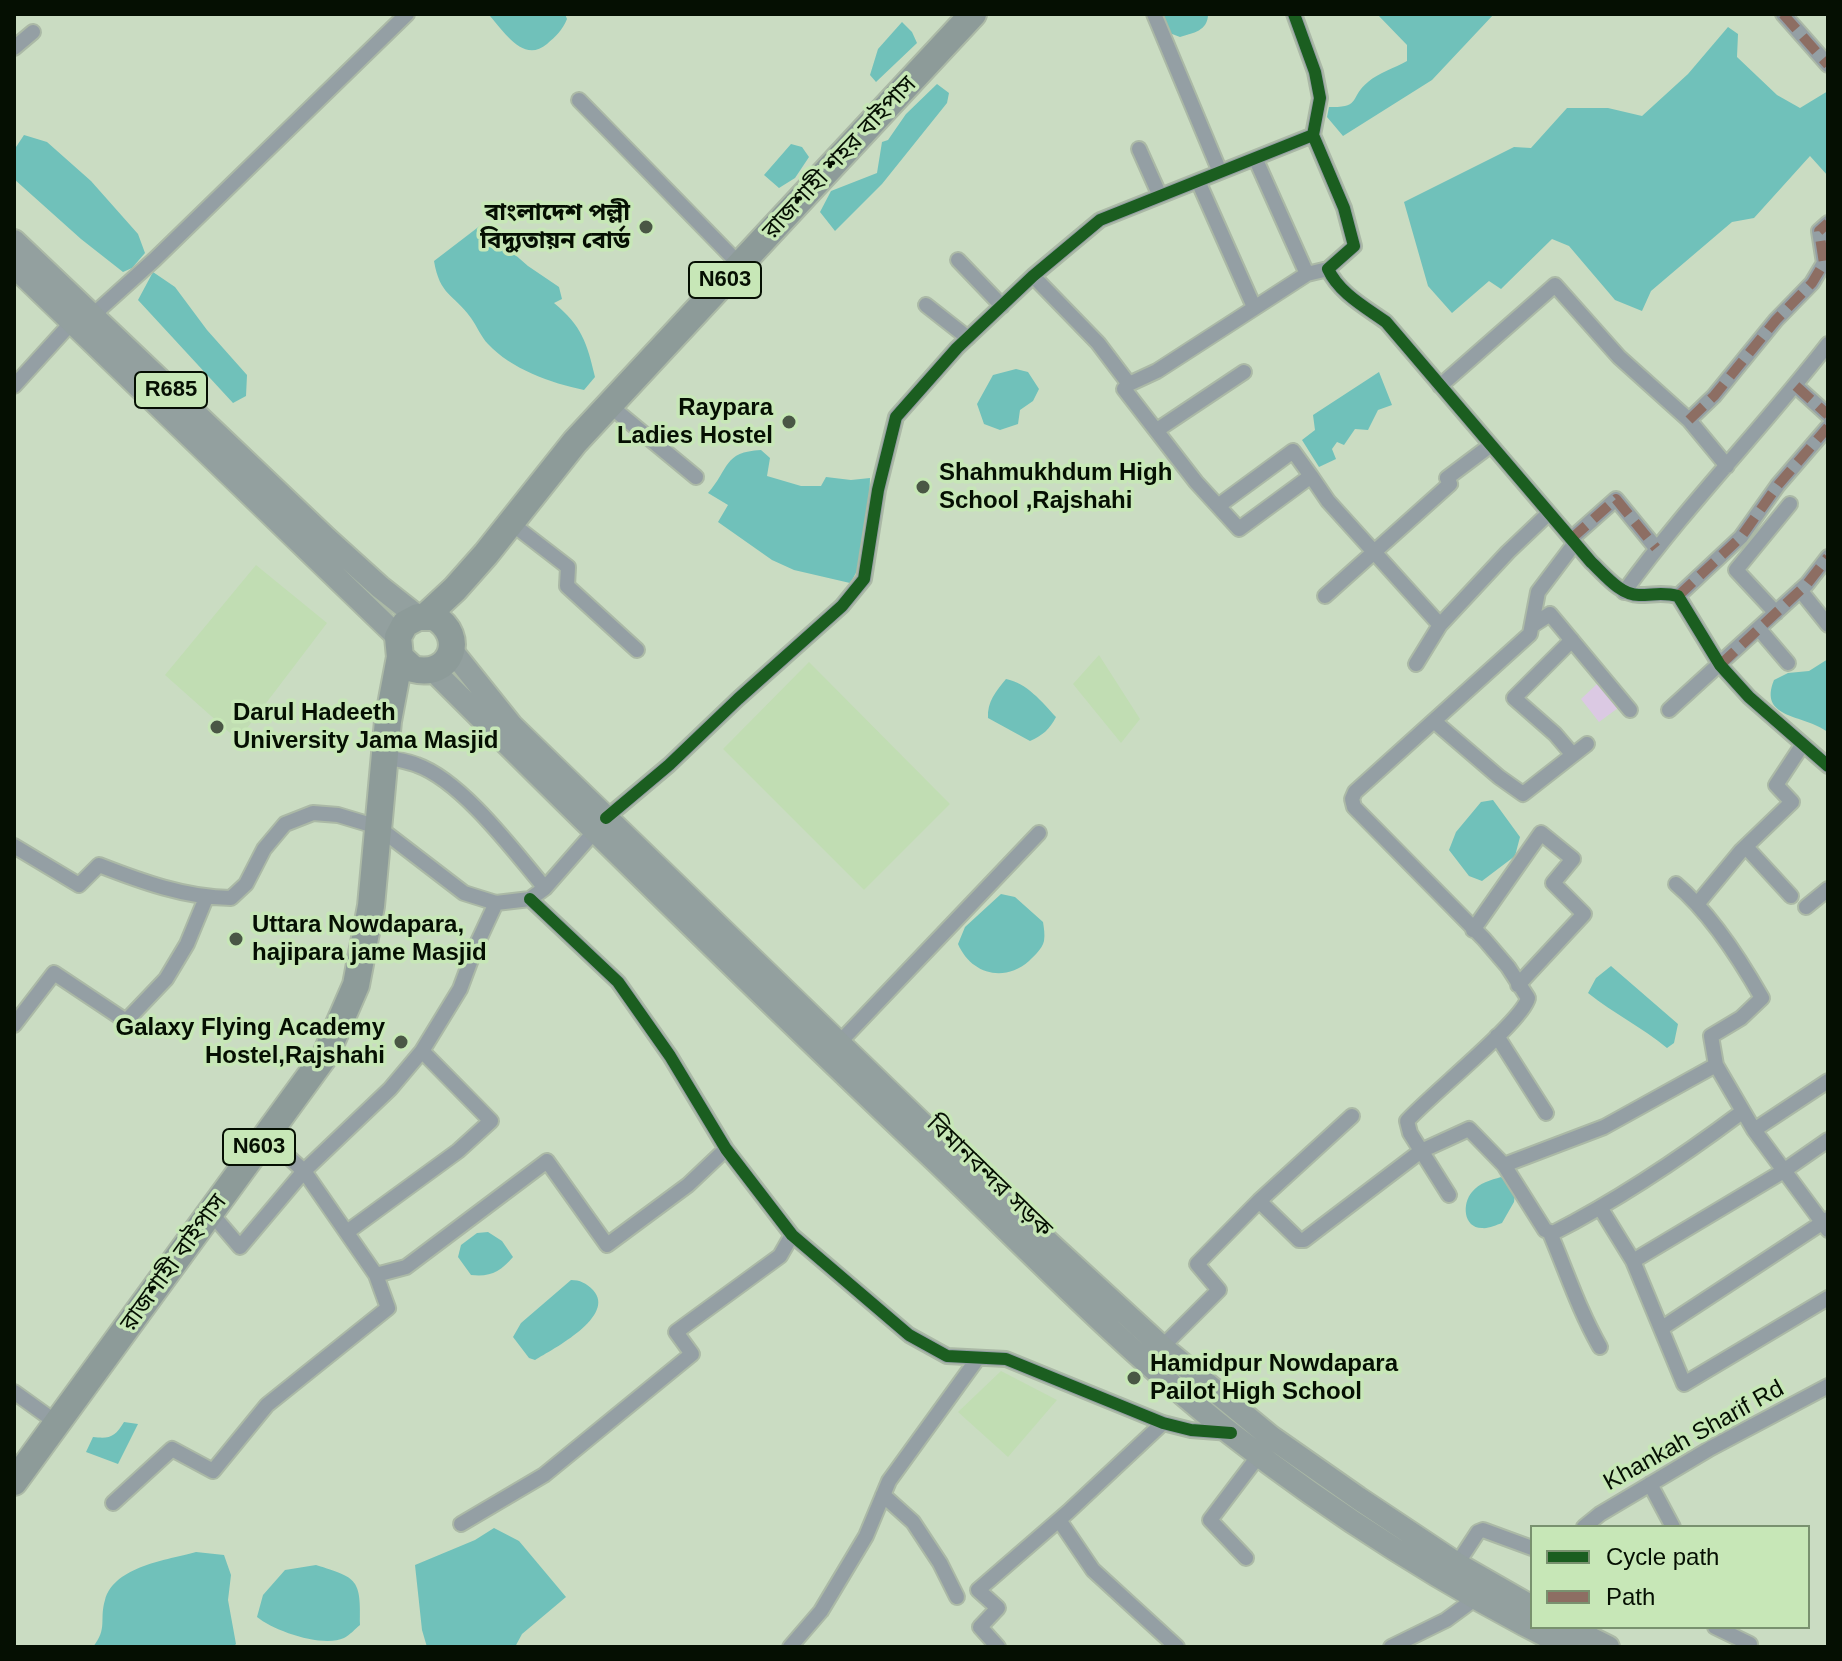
<!DOCTYPE html>
<meta charset="utf-8">
<style>
body{margin:0}
#map{position:relative;width:1842px;height:1661px;overflow:hidden;background:#cadcc2;font-family:Arial,sans-serif}
canvas{display:block}
.frame{position:absolute;inset:0;border:16px solid #050f02;pointer-events:none}
.legend{position:absolute;left:1530px;top:1525px;width:280px;height:104px;box-sizing:border-box;background:#c7e7b7;border:2px solid #79916f;margin:0;padding:10px 14px;list-style:none;font-size:24px;color:#050f02}
.legend li{display:flex;align-items:center;gap:16px;height:40px}
.legend b{width:40px;border:2px solid #79916f}
</style>
<div id="map">
<canvas width="1842" height="1661"></canvas>
<div class="frame"></div>
<ul class="legend">
<li><b style="height:10px;background:#1b5e20"></b>Cycle path</li>
<li><b style="height:10px;background:#8d6e63"></b>Path</li>
</ul>
</div>
<script>
const c = document.querySelector('canvas').getContext('2d');
c.lineJoin = 'round';
function fill(path, color) {
  c.fillStyle = color;
  c.fill(path, 'evenodd');
}
function trace(path, color, width, dash) {
  c.strokeStyle = color;
  c.lineWidth = width;
  c.lineCap = dash ? 'butt' : 'round';
  c.setLineDash(dash || []);
  c.stroke(path);
}
function write(font, color, halo, rows, align = 'center') {
  c.font = font + ' Arial,"Noto Sans Bengali",sans-serif';
  c.lineWidth = 7;
  c.setLineDash([]);
  c.textBaseline = 'middle';
  c.strokeStyle = halo;
  c.fillStyle = color;
  for (const [text, x, y, turn = 0] of rows) {
    c.save();
    c.translate(x, y);
    c.rotate((+turn || 0) * Math.PI / 180);
    c.textAlign = isNaN(turn) ? turn : align;
    if (halo) c.strokeText(text, 0, 0);
    c.fillText(text, 0, 0);
    c.restore();
  }
}
const built = new Path2D(`
 M256 565 327 623 238 740 165 675Z
 M1099 655 1140 719 1121 743 1073 684Z
 M809 662 950 804 864 890 723 749Z
 M1001 1371 1057 1400 1008 1457 958 1412Z`);
const green = new Path2D(`
 M1597 684 1618 708 1599 722 1581 699Z`);
const water = new Path2D(`
 M488 14H565L567 19C562 31 556 36 547 44 523 64 504 31 488 14Z
 M1162 14H1208C1208 31 1193 33 1180 37L1167 32Z
 M1377 14H1494L1432 80 1343 136 1327 117 1329 107C1362 108 1349 97 1368 82 1378 73 1395 68 1407 61V45Z
 M902 22 912 32 917 43 876 82 870 75 878 49Z
 M1728 27 1738 34 1737 57 1777 95 1800 108 1828 91V176L1810 156 1754 218 1732 222 1651 291 1642 311 1615 300 1569 246 1552 239 1501 289 1489 281 1452 313 1428 286 1404 202 1514 147 1531 148 1567 108H1608L1642 116 1688 74Z
 M937 84 949 93 947 103 882 184 835 231 820 212 831 191 877 173 882 142 888 140 906 114Z
 M24 135 47 142 91 181 138 234 145 253 132 268 123 272 81 239 14 179V150Z
 M791 144 802 147 809 157 795 178 779 188 764 175Z
 M481 225 528 266 559 287 562 299 554 303C582 326 587 343 595 377L584 390C551 383 511 369 488 344 481 337 477 326 471 318 453 293 440 296 434 261Z
 M153 272 175 287 207 330 247 375 246 396 233 403 138 300Z
 M1016 369 1028 372 1039 389 1033 401 1020 410 1018 424 1000 430 984 424 977 404 993 375Z
 M1379 372 1392 405 1378 410 1368 430 1355 429 1344 445 1337 442 1332 449 1336 459 1319 467 1302 440 1315 430 1313 415Z
 M761 450 770 458 767 476 801 486H821L826 477 851 480 870 478C869 507 868 560 850 583L794 570 772 560 718 522 728 505 708 493C730 468 723 452 761 450Z
 M1828 659V732C1803 714 1758 719 1774 680L1788 673 1809 671Z
 M1006 679C1027 683 1042 702 1056 717 1050 729 1042 736 1030 741L988 718C987 702 996 691 1006 679Z
 M1493 800 1520 837 1515 856 1482 881 1469 876 1449 850 1456 832 1481 802Z
 M1001 894 1015 897 1043 922C1044 928 1045 935 1044 941 1042 949 1035 955 1029 961 1004 983 971 974 958 944L965 927Z
 M1611 966 1678 1024 1674 1043 1667 1048C1642 1027 1614 1014 1588 993L1596 978Z
 M1501 1177 1515 1193 1514 1202 1502 1223C1496 1225 1488 1229 1482 1228 1463 1228 1462 1203 1472 1192 1479 1183 1491 1180 1501 1177Z
 M488 1232 502 1241 513 1257C500 1272 491 1277 471 1275L458 1257 461 1245 477 1233Z
 M571 1280C580 1280 586 1283 593 1290 617 1316 553 1349 535 1360L529 1358 513 1337 521 1323Z
 M124 1422 138 1424 118 1464 86 1452 93 1437C110 1439 115 1437 124 1422Z
 M494 1528 519 1541 566 1597 522 1634 515 1647H427L422 1630 415 1565 475 1540Z
 M196 1552 224 1555 231 1575 228 1600 236 1644 233 1647H93C108 1628 99 1620 105 1600 114 1566 168 1560 196 1552Z
 M316 1565C358 1578 361 1579 360 1625 355 1629 350 1635 344 1638 323 1648 274 1631 257 1617L263 1595 285 1570Z`);
const street = new Path2D(`
 M1154 14 1220 172
 M1294 14 1315 72 1320 98 1313 135 1344 208 1354 246 1328 269C1339 293 1365 307 1386 322L1591 562C1604 574 1620 595 1639 595 1654 595 1663 592 1678 596L1720 665 1749 697 1828 766
 M1783 14 1828 65
 M14 48 33 32
 M579 100 740 265
 M1139 149 1160 196
 M1256 160 1307 274
 M1198 181 1254 307
 M958 260 1002 306
 M1033 276 1098 343 1129 384 1157 371 1307 274 1328 269
 M926 305 968 338
 M93 315 154 260 407 14
 M1129 384 1124 389 1196 482 1239 529 1311 476 1328 501 1440 625
 M14 386 73 321
 M1440 386 1555 285 1619 357 1689 420 1727 466
 M1796 386 1828 415
 M609 405 696 477
 M1689 420 1714 396 1776 320 1812 283 1824 263 1819 231 1828 223
 M1157 430 1244 372
 M1218 506 1293 451 1311 476
 M511 523 568 567 567 586 637 650
 M1571 539 1616 499 1656 548
 M1800 590 1828 625
 M1624 592C1687 505 1762 429 1828 344
 M1325 596 1450 484 1447 478 1491 445
 M1678 596 1741 537 1778 485 1828 427
 M1776 613 1736 570 1790 504
 M1533 625 1550 614 1630 710
 M1759 629 1788 663
 M1572 640 1514 698 1555 734 1573 755
 M1416 664 1440 625 1508 552 1549 513
 M1669 710 1807 584 1828 557
 M1435 722 1499 777 1523 794 1587 744
 M387 757C397 760 407 761 417 765 462 781 514 851 545 888
 M606 818 669 765 738 699 842 606 864 579 878 490 896 417 957 348 1033 276 1100 220 1313 135
 M14 846 79 885 99 865C140 881 186 898 231 898L246 884 264 849 285 824 313 813 338 815 378 827 464 893 496 903 530 899 545 888 594 832
 M1746 847 1791 896
 M1676 884C1709 912 1741 961 1762 998L1741 1018 1711 1036 1716 1065
 M530 899 618 982 670 1056 726 1149 792 1235 909 1335 947 1356 1006 1359 1163 1423 1191 1430 1230 1433
 M1698 903 1741 851 1792 802 1776 785 1803 744
 M1806 907 1828 889
 M1473 930 1541 833 1573 859 1553 883 1584 914 1518 985
 M14 1025 54 973 126 1021 166 979 187 944 206 898
 M1497 1036 1546 1113
 M838 1044 1039 833
 M1754 1130 1828 1081
 M266 1137 304 1171 376 1275 406 1267 547 1161 607 1245 688 1185 726 1149
 M1504 1165 1604 1127 1716 1065 1754 1130 1828 1230
 M1449 1195 1410 1133 1407 1121C1429 1096 1523 1021 1528 998L1508 967 1484 939 1354 807 1352 799 1355 792 1530 634 1538 592 1575 543
 M1259 1201 1299 1240H1304L1421 1151 1469 1129 1504 1165 1545 1230 1553 1233C1620 1199 1682 1157 1742 1112
 M1601 1209 1633 1261 1684 1384 1828 1298
 M211 1213 240 1247 304 1171 390 1089 422 1051 460 989 476 946 496 903
 M347 1232 458 1151 491 1121 422 1051
 M1550 1233C1567 1273 1579 1310 1600 1347
 M1633 1261 1782 1172 1828 1140
 M1662 1328 1828 1219
 M1162 1347 1219 1290 1197 1264 1259 1201 1352 1116
 M14 1392 57 1423
 M1650 1484 1673 1527
 M883 1495 913 1522 940 1563 957 1597
 M113 1503 172 1449 213 1471 267 1405 388 1308 376 1275
 M1059 1520 1093 1570 1177 1647
 M461 1524 544 1475 692 1354 676 1332 780 1256 792 1235
 M1584 1527 1600 1514 1711 1448 1828 1386
 M1246 1558 1210 1520 1260 1454
 M1457 1564 1478 1532 1483 1530 1532 1548
 M1715 1627 1750 1644
 M790 1647 821 1611 866 1536 889 1481 978 1358
 M998 1647 980 1627 998 1608 978 1590 1068 1512 1163 1423
 M1391 1647 1446 1620 1476 1598`);
const primary = new Path2D(`
 M14 241 327 539 380 587 418 617
 M14 266 398 637
 M452 651 512 726 975 1175 1162 1347 1271 1437 1358 1498 1457 1564 1532 1607
 M433 670C599 836 766 1000 936 1161 1032 1253 1125 1350 1230 1433 1333 1514 1451 1589 1568 1647
 M1568 1627 1608 1647`);
const highway = new Path2D(`
 M426 616 455 589 486 554 575 442 973 14
 M14 1482 326 1054 356 985 371 906 388 721 400 657 398 637 405 624 418 617H434C467 636 451 679 413 669L400 657`);
const quiet = new Path2D(`
 M1783 14 1828 65
 M1796 386 1828 415
 M1689 420 1714 396 1776 320 1812 283 1824 263 1819 231 1828 223
 M1571 539 1616 499 1656 548
 M1678 596 1741 537 1778 485 1828 427
 M1720 665 1807 584 1828 557`);
const cycleway = new Path2D(`
 M1294 14 1315 72 1320 98 1313 135 1344 208 1354 246 1328 269C1339 293 1365 307 1386 322L1591 562C1604 574 1620 595 1639 595 1654 595 1663 592 1678 596L1720 665 1749 697 1828 766
 M606 818 669 765 738 699 842 606 864 579 878 490 896 417 957 348 1033 276 1100 220 1313 135
 M530 899 618 982 670 1056 726 1149 792 1235 909 1335 947 1356 1006 1359 1163 1423 1191 1430 1231 1433`);
const markers = [
 [646,227,8,"#4a5745"],
 [789,422,8,"#4a5745"],
 [923,487,8,"#4a5745"],
 [217,727,8,"#4a5745"],
 [236,939,8,"#4a5745"],
 [401,1042,8,"#4a5745"],
 [1134,1378,8,"#4a5745"]
];
const shields = [
 [725,280,72],
 [171,390,72],
 [259,1147,72]
];
const shieldNames = [
 ["N603",725,280],
 ["R685",171,390],
 ["N603",259,1147]
];
const streetNames = [
 ["রাজশাহী শহর বাইপাস",840,158,-47],
 ["বিমানবন্দর সড়ক",989,1177,44],
 ["রাজশাহী বাইপাস",174,1263,-54],
 ["Khankah Sharif Rd",1694,1436,-29]
];
const poiNames = [
 ["বাংলাদেশ পল্লী",630,213,"right"],
 ["বিদ্যুতায়ন বোর্ড",630,241,"right"],
 ["Raypara",773,408,"right"],
 ["Ladies Hostel",773,436,"right"],
 ["Shahmukhdum High",939,473],
 ["School ,Rajshahi",939,501],
 ["Darul Hadeeth",233,713],
 ["University Jama Masjid",233,741],
 ["Uttara Nowdapara,",252,925],
 ["hajipara jame Masjid",252,953],
 ["Galaxy Flying Academy",385,1028,"right"],
 ["Hostel,Rajshahi",385,1056,"right"],
 ["Hamidpur Nowdapara",1150,1364],
 ["Pailot High School",1150,1392]
];
fill(built, '#c1ddb3');
fill(green, '#dbc9e3');
fill(water, '#70c1ba');
trace(street, '#abb9a6', 18);
trace(primary, '#abb9a6', 26);
trace(highway, '#abb9a6', 30);
trace(street, '#949fa4', 14);
trace(primary, '#93a09f', 22);
trace(highway, '#8d9b99', 26);
trace(quiet, '#8d6e63', 10, [20, 10]);
trace(cycleway, '#1b5e20', 12);
for (const [x, y, r, color] of markers) {
  const dot = new Path2D();
  dot.arc(x, y, r, 0, 2 * Math.PI);
  c.fillStyle = color;
  c.fill(dot);
  trace(dot, '#c7e7b7', 3);
}
for (const [x, y, w] of shields) {
  const box = new Path2D();
  box.roundRect(x - w / 2, y - 18, w, 36, 6);
  c.fillStyle = '#c7e7b7';
  c.fill(box);
  trace(box, '#050f02', 2);
}
write('bold 22px', '#050f02', null, shieldNames);
write('24px', '#050f02', '#c7e7b7', streetNames);
write('bold 24px', '#050f02', '#c7e7b7', poiNames, 'left');
</script>
